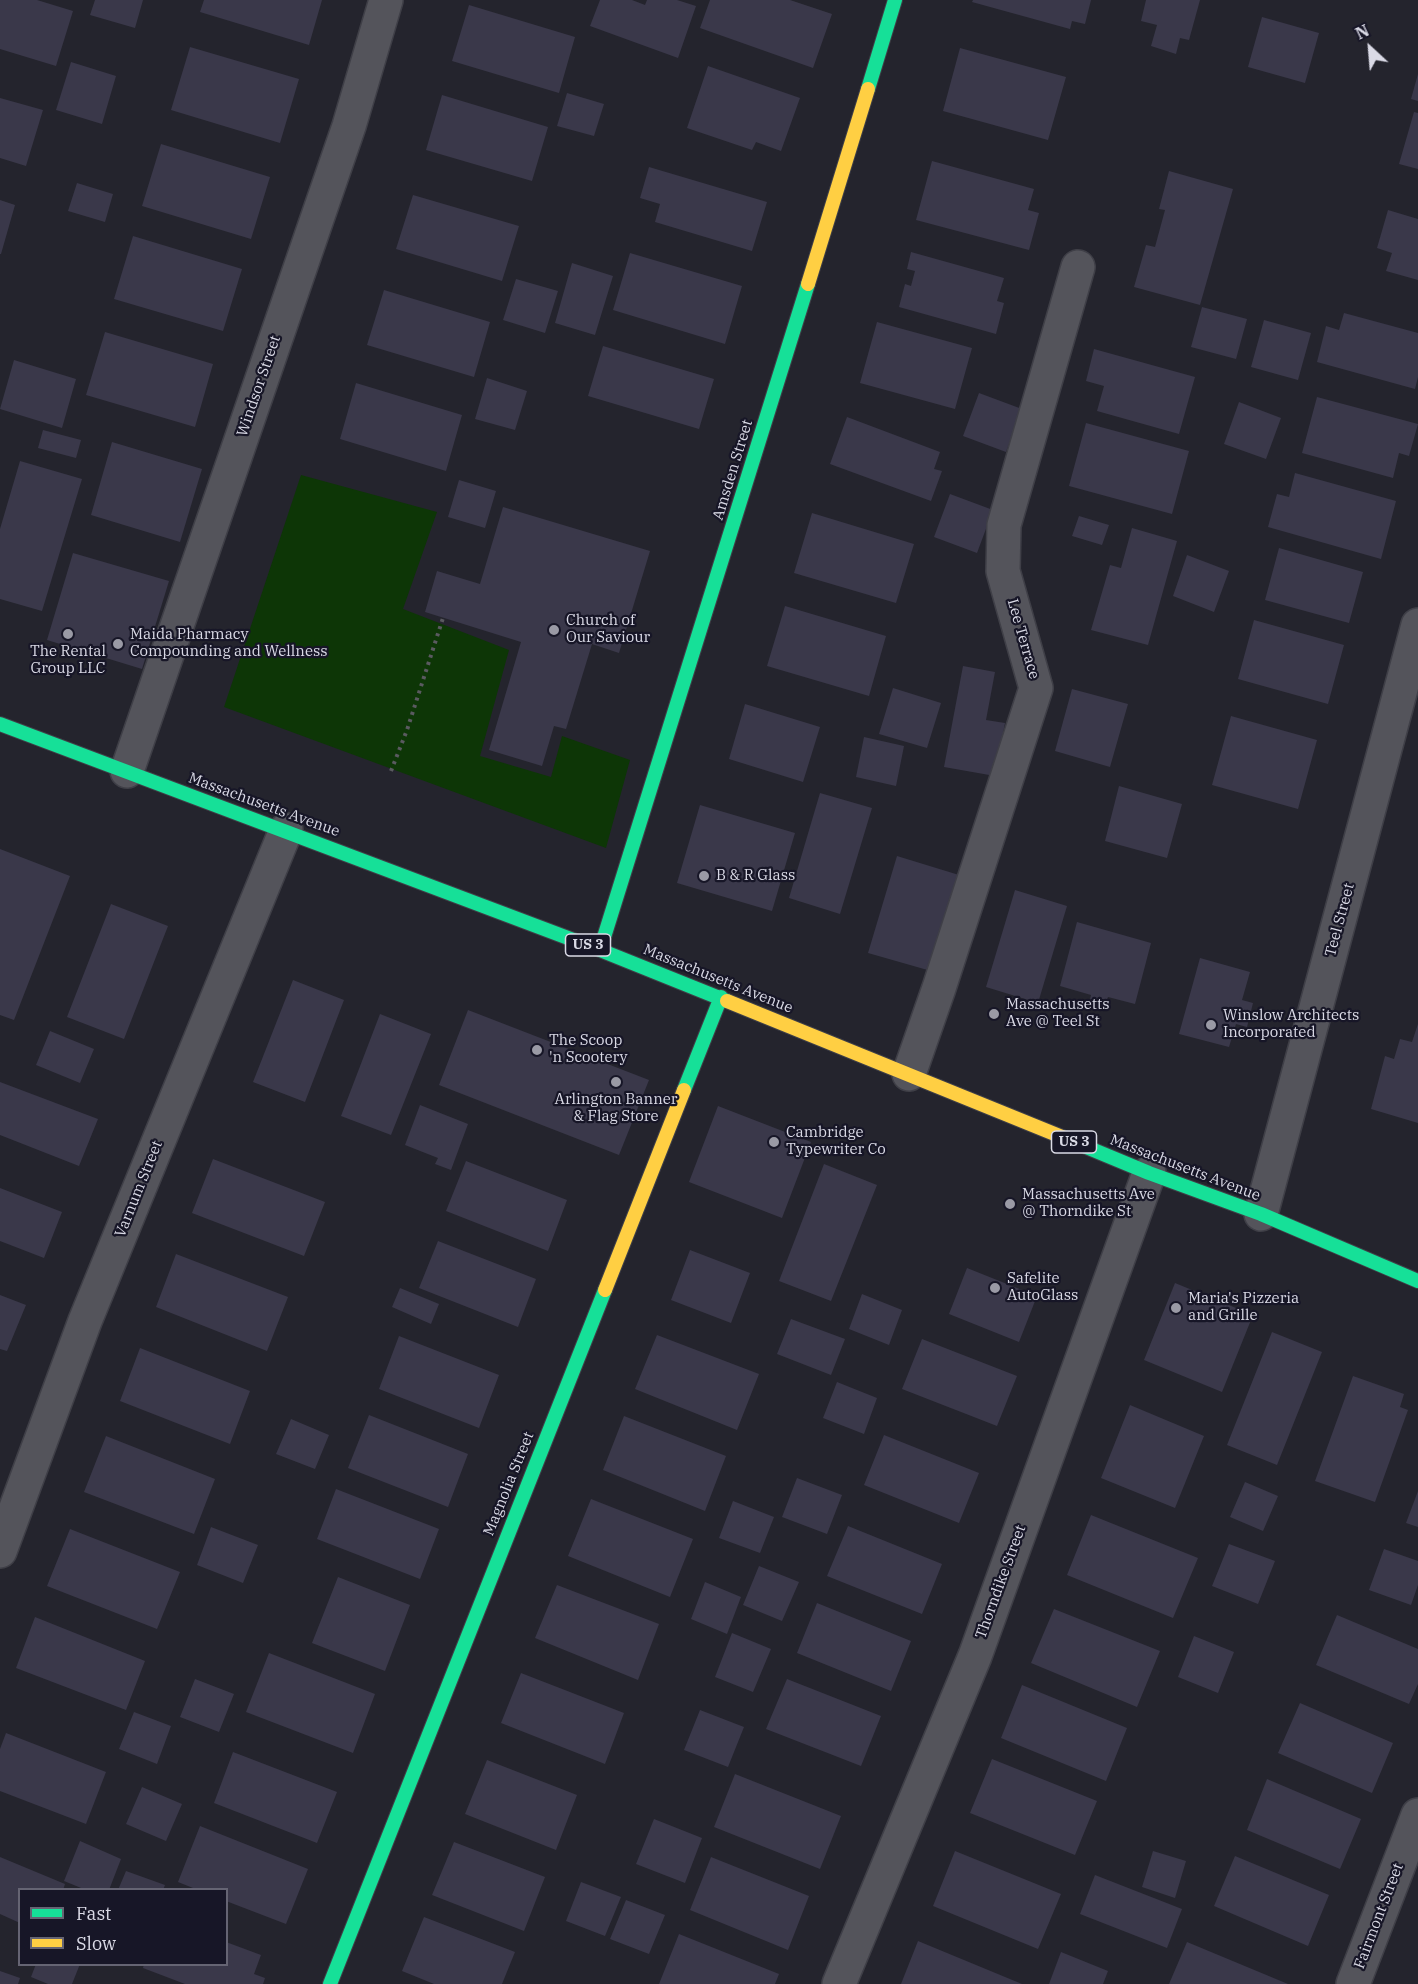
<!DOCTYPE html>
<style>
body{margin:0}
#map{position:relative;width:1418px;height:1984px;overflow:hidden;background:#24242d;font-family:"IBM Plex Serif",serif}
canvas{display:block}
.legend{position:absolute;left:18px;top:1888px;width:210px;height:78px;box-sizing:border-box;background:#171627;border:2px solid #656473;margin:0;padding:8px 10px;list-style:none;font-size:18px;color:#dadae6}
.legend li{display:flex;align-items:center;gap:12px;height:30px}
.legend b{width:30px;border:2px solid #656473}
.north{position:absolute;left:1340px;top:18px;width:60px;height:60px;-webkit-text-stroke:4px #171627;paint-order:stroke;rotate:334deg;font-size:16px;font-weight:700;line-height:24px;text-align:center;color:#dadae6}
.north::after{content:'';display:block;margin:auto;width:21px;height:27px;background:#dadae6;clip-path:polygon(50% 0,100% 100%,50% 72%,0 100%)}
</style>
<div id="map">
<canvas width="1418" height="1984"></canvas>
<ul class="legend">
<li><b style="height:8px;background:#16e098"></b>Fast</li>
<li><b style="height:8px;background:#ffcf43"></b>Slow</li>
</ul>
<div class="north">N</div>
</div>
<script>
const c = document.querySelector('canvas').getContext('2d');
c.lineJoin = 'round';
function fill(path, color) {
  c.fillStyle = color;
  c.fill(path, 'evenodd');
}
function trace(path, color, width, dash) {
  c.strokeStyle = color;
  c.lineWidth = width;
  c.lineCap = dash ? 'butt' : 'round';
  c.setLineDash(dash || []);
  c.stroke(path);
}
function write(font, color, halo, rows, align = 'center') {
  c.font = font + ' "IBM Plex Serif",serif';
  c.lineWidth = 4.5;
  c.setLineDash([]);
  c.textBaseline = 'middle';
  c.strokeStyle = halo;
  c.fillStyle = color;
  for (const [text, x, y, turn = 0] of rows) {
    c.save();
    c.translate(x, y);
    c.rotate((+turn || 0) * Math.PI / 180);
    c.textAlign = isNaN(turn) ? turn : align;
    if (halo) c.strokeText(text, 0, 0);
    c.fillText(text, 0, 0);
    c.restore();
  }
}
const green = new Path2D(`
 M301 475 437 512 403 609 509 650 480 756 551 777 562 736 630 760 606 848 224 707Z`);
const building = new Path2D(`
 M0 0H37L73 11 56 66 0 49Z
 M95 0H143L135 28 90 15Z
 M204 0H322L309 45 200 12Z
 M600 0H632L645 5 647 0H677L696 6 678 58 590 26Z
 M710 0H790L832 14 813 68 700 28Z
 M973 0H1091L1085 24 1072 21 1070 29 972 2Z
 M1146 0H1200L1189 40 1180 38 1176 54 1151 46 1157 25 1141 21Z
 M469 5 575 37 559 93 452 61Z
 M1262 17 1319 33 1305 83 1248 67Z
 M190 47 299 79 280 143 171 110Z
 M960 48 1066 77 1048 140 943 111Z
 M71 62 116 76 102 124 56 110Z
 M708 66 800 98 781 151 756 142 752 150 687 128Z
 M1418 74V101L1411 99Z
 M567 93 604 104 594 136 557 126Z
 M442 95 548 127 532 181 426 150Z
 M0 98 43 110 26 166 0 158Z
 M1414 112 1418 113V169L1399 164Z
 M161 144 270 177 251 239 142 206Z
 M932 161 1034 189 1028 210 1039 213 1029 250 916 220Z
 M649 167 767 202 752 251 655 222 660 204 640 198Z
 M1169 171 1233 189 1200 305 1134 287 1146 245 1155 247 1165 210 1159 209Z
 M77 183 113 194 105 222 68 211Z
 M413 195 519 226 502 281 396 249Z
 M0 200 15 205 1 254H0Z
 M1388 210 1418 219V280L1386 271 1392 253 1377 248Z
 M133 236 242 269 223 331 114 299Z
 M911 252 1004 278 997 301 1004 303 996 334 899 307 905 284 911 286 915 271 907 269Z
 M630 253 742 286 725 344 613 310Z
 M572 263 613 276 595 335 555 323Z
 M516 279 558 291 545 333 503 320Z
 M384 290 490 322 474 377 367 345Z
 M1202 307 1247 319 1236 359 1191 347Z
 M1344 313 1418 333V377L1415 389 1317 362 1326 326 1339 330Z
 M1264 320 1311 333 1298 380 1251 367Z
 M877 322 972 348 955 409 860 383Z
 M105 332 213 364 195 427 86 395Z
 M603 346 714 379 699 429 588 396Z
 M1094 349 1195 377 1179 434 1097 411 1104 386 1086 381Z
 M14 360 76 379 62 428 0 409Z
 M487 378 527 391 515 430 475 419Z
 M356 383 462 415 446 471 340 439Z
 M979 393 1022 409 1006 452 963 436Z
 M1317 397 1418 424 1409 456 1399 453 1393 478 1302 453Z
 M1239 402 1281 418 1266 459 1224 444Z
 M847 417 940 452 934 469 942 471 931 501 830 464Z
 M1086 423 1189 451 1172 514 1069 486Z
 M43 430 81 440 76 458 38 448Z
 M112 442 202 469 180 542 91 515Z
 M20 461 82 479 42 611 0 599V529Z
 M1295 473 1396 501 1381 559 1268 527 1277 494 1289 497Z
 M459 480 496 491 485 528 448 517Z
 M950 494 993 510 977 553 934 537Z
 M503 507 650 551 619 653 592 644 566 729 554 726 542 766 489 750 521 642 425 612 437 571 480 584Z
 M812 513 914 544 896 603 794 573Z
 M1079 516 1109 525 1102 545 1072 536Z
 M1132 528 1177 541 1148 645 1091 630 1110 565 1121 568Z
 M1279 548 1363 572 1349 623 1265 600Z
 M73 553 169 581 142 669 47 640Z
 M1187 555 1229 571 1214 612 1173 596Z
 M785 606 886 636 869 696 767 666Z
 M1254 620 1344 645 1328 704 1238 679Z
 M963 666 995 672 986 720 1005 723 995 776 944 767Z
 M893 688 941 703 927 748 879 734Z
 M1072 689 1128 704 1110 767 1055 751Z
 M745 704 820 727 803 782 729 759Z
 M1231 716 1317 740 1298 809 1212 785Z
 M864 737 904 746 896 786 856 777Z
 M1119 786 1182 804 1167 858 1105 841Z
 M820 793 872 808 840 914 789 898Z
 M700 805 795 833 772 911 677 883Z
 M0 849 70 876 14 1020 0 1015Z
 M897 856 959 875 931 971 868 953Z
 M1015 890 1067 906 1038 1003 986 987Z
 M111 904 168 926 124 1039 67 1017Z
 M1077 922 1151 943 1135 1004 1108 997 1104 1008 1089 1004 1091 995 1060 986Z
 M1200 958 1250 972 1242 1000 1253 1003 1247 1027 1236 1024 1229 1047 1179 1034Z
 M293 980 344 1000 305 1102 253 1082Z
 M468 1010 649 1080 619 1155 439 1085Z
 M380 1014 431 1034 391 1135 341 1116Z
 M1418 1024V1123L1371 1109 1385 1056 1394 1059 1400 1039 1412 1042Z
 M50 1031 94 1049 80 1083 36 1065Z
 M0 1082 98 1119 79 1166 0 1135Z
 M420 1105 468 1124 451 1170 435 1164 438 1158 405 1145Z
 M718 1106 811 1142 782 1218 689 1182Z
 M213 1159 325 1202 304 1256 192 1213Z
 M466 1161 567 1200 548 1251 446 1211Z
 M824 1164 877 1185 831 1301 779 1281Z
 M0 1188 62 1212 44 1258 0 1241Z
 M438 1241 536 1279 518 1327 419 1288Z
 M690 1250 750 1273 731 1323 671 1300Z
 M176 1254 288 1297 267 1351 156 1307Z
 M967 1268 1037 1296 1019 1342 949 1314Z
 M1175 1283 1253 1315 1222 1392 1144 1360Z
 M400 1288 439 1304 431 1324 392 1307Z
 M862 1294 902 1310 889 1345 849 1329Z
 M0 1295 26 1305 7 1351 0 1349Z
 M791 1319 845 1339 831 1375 777 1354Z
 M1272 1332 1322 1352 1277 1465 1227 1445Z
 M657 1335 759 1374 737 1430 635 1389Z
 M399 1336 499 1375 479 1428 379 1389Z
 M922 1339 1017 1376 997 1426 902 1389Z
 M140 1348 250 1391 230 1444 120 1401Z
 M1353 1376 1404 1394 1400 1407 1408 1410 1375 1502 1315 1481Z
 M837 1382 877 1398 864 1434 823 1418Z
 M1130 1405 1204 1436 1175 1508 1101 1478Z
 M369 1415 468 1454 448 1507 348 1468Z
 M624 1416 726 1456 705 1511 603 1470Z
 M291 1419 329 1435 315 1469 276 1454Z
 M884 1435 979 1473 959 1523 864 1485Z
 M106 1436 215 1479 194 1534 84 1492Z
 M797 1478 842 1495 827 1534 782 1517Z
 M1245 1482 1278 1496 1263 1531 1230 1517Z
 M336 1489 439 1529 420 1579 317 1539Z
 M1418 1491V1527L1406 1523Z
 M591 1499 693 1539 670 1597 568 1556Z
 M733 1501 774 1517 760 1553 719 1538Z
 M1091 1515 1198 1558 1173 1618 1067 1575Z
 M848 1526 942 1564 922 1614 827 1576Z
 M211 1527 258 1545 243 1583 197 1565Z
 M70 1529 180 1572 157 1629 47 1586Z
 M1229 1544 1275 1561 1258 1604 1212 1586Z
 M1384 1549 1418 1561V1585L1411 1605 1369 1590Z
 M759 1566 799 1582 782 1621 743 1605Z
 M338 1577 410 1605 385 1671 312 1643Z
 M705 1582 741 1597 727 1634 691 1619Z
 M557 1585 659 1624 638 1680 535 1638Z
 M817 1603 911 1641 891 1691 797 1653Z
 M1054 1609 1160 1651 1137 1707 1031 1663Z
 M1337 1615 1418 1649V1684L1409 1704 1316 1665Z
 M35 1617 145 1661 126 1710 16 1668Z
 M732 1633 771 1649 753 1692 715 1677Z
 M1194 1636 1234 1652 1218 1693 1178 1677Z
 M269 1653 375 1694 353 1753 246 1712Z
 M521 1673 624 1713 605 1764 501 1723Z
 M195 1679 234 1694 219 1732 180 1717Z
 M787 1679 881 1716 861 1766 766 1729Z
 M1022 1685 1127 1728 1106 1781 1001 1738Z
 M1300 1703 1393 1743 1372 1793 1278 1753Z
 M700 1710 744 1727 728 1767 684 1750Z
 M134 1712 171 1726 157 1764 119 1749Z
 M6 1733 106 1772 86 1824 0 1791V1749Z
 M233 1752 337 1792 317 1843 214 1803Z
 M992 1759 1097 1801 1075 1855 970 1813Z
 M487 1760 577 1795 556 1850 465 1814Z
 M735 1774 841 1816 820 1869 714 1827Z
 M1267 1779 1361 1819 1340 1869 1247 1830Z
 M142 1787 182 1804 166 1841 126 1824Z
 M654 1819 702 1838 685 1883 636 1864Z
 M200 1826 308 1869 286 1924 226 1901V1890H198L178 1882Z
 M80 1841 121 1859 109 1890H86L64 1881Z
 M454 1842 545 1877 524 1931 432 1895Z
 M955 1851 1061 1894 1038 1949 933 1906Z
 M1153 1851 1186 1861 1175 1898 1142 1887Z
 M1235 1856 1329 1895 1308 1946 1214 1906Z
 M0 1857 65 1884 63 1890H20V1923L0 1914Z
 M711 1857 809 1896 788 1950 690 1910Z
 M126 1871 165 1885 163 1890H118Z
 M1095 1875 1182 1909 1167 1948 1080 1914Z
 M581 1882 621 1897 605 1936 566 1921Z
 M626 1900 665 1915 649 1954 610 1939Z
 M424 1917 515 1952 502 1984H434L402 1971Z
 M679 1934 779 1974 775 1984H659Z
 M918 1941 1022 1984H901Z
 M226 1942 261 1955 254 1974 265 1978 263 1984H185L143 1968 144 1964H226Z
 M1187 1942 1288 1984H1169Z
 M1061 1952 1108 1971 1103 1984H1049Z
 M36 1964H80L72 1984H48L31 1977Z
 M0 1971 20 1978 18 1984H0Z`);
const path = new Path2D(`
 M391 771 407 730 443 618`);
const street = new Path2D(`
 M127 771 349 126 386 0
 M909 1074 939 988 1036 688 1003 571 1004 525 1078 267
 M1261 1214 1418 625
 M0 1551 85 1321 286 830
 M839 1984 975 1656 1149 1173
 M1353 1984 1418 1815`);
const fast = new Path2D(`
 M868 89 895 0
 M0 724 600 950 727 1001
 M600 950 808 284
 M684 1090 721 997
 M1067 1139 1149 1173 1261 1214 1418 1281
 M330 1984 605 1290`);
const slow = new Path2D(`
 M808 284 868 89
 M727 1001 1067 1139
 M605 1290 684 1090`);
const markers = [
 [554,630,6,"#9a9aa5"],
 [68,634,6,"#9a9aa5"],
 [118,644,6,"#9a9aa5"],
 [704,876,6,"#9a9aa5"],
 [994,1014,6,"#9a9aa5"],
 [1211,1025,6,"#9a9aa5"],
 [537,1050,6,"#9a9aa5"],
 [616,1082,6,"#9a9aa5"],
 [774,1142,6,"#9a9aa5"],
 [1010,1204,6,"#9a9aa5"],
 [995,1288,6,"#9a9aa5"],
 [1176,1308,6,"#9a9aa5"]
];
const shields = [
 [588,945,45],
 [1074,1142,45]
];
const shieldNames = [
 ["US 3",588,945],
 ["US 3",1074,1142]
];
const streetNames = [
 ["Windsor Street",259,386,-71],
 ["Amsden Street",733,470,-73],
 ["Lee Terrace",1023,639,74],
 ["Massachusetts Avenue",264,805,20],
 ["Teel Street",1340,920,-75],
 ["Massachusetts Avenue",718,979,22],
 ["Massachusetts Avenue",1185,1168,21],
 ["Varnum Street",139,1189,-68],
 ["Magnolia Street",509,1484,-68],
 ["Thorndike Street",1001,1582,-70],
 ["Fairmont Street",1379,1916,-69]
];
const poiNames = [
 ["Church of",566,621],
 ["Our Saviour",566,638],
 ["Maida Pharmacy",130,635],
 ["Compounding and Wellness",130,652],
 ["The Rental",68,652,"center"],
 ["Group LLC",68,669,"center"],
 ["B & R Glass",716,876],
 ["Massachusetts",1006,1005],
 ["Ave @ Teel St",1006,1022],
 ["Winslow Architects",1223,1016],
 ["Incorporated",1223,1033],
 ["The Scoop",549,1041],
 ["'n Scootery",549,1058],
 ["Arlington Banner",616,1100,"center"],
 ["& Flag Store",616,1117,"center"],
 ["Cambridge",786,1133],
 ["Typewriter Co",786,1150],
 ["Massachusetts Ave",1022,1195],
 ["@ Thorndike St",1022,1212],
 ["Safelite",1007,1279],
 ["AutoGlass",1007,1296],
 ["Maria's Pizzeria",1188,1299],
 ["and Grille",1188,1316]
];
fill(green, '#0d3606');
fill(building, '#3a384a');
trace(street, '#3f3f47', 36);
trace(fast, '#3f3f47', 16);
trace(slow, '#3f3f47', 16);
trace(path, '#5a5a60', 4, [3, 4.5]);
trace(street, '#54545b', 33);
trace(fast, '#16e098', 14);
trace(slow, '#ffcf43', 14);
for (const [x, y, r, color] of markers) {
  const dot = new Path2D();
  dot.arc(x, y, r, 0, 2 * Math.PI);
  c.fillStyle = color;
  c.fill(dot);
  trace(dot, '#171627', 2);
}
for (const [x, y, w] of shields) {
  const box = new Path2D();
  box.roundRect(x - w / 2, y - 11, w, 22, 4.5);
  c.fillStyle = '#171627';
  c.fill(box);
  trace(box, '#dadae6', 1.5);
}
write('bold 14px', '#dadae6', null, shieldNames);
write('15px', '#dadae6', '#171627', streetNames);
write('15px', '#dadae6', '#171627', poiNames, 'left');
</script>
